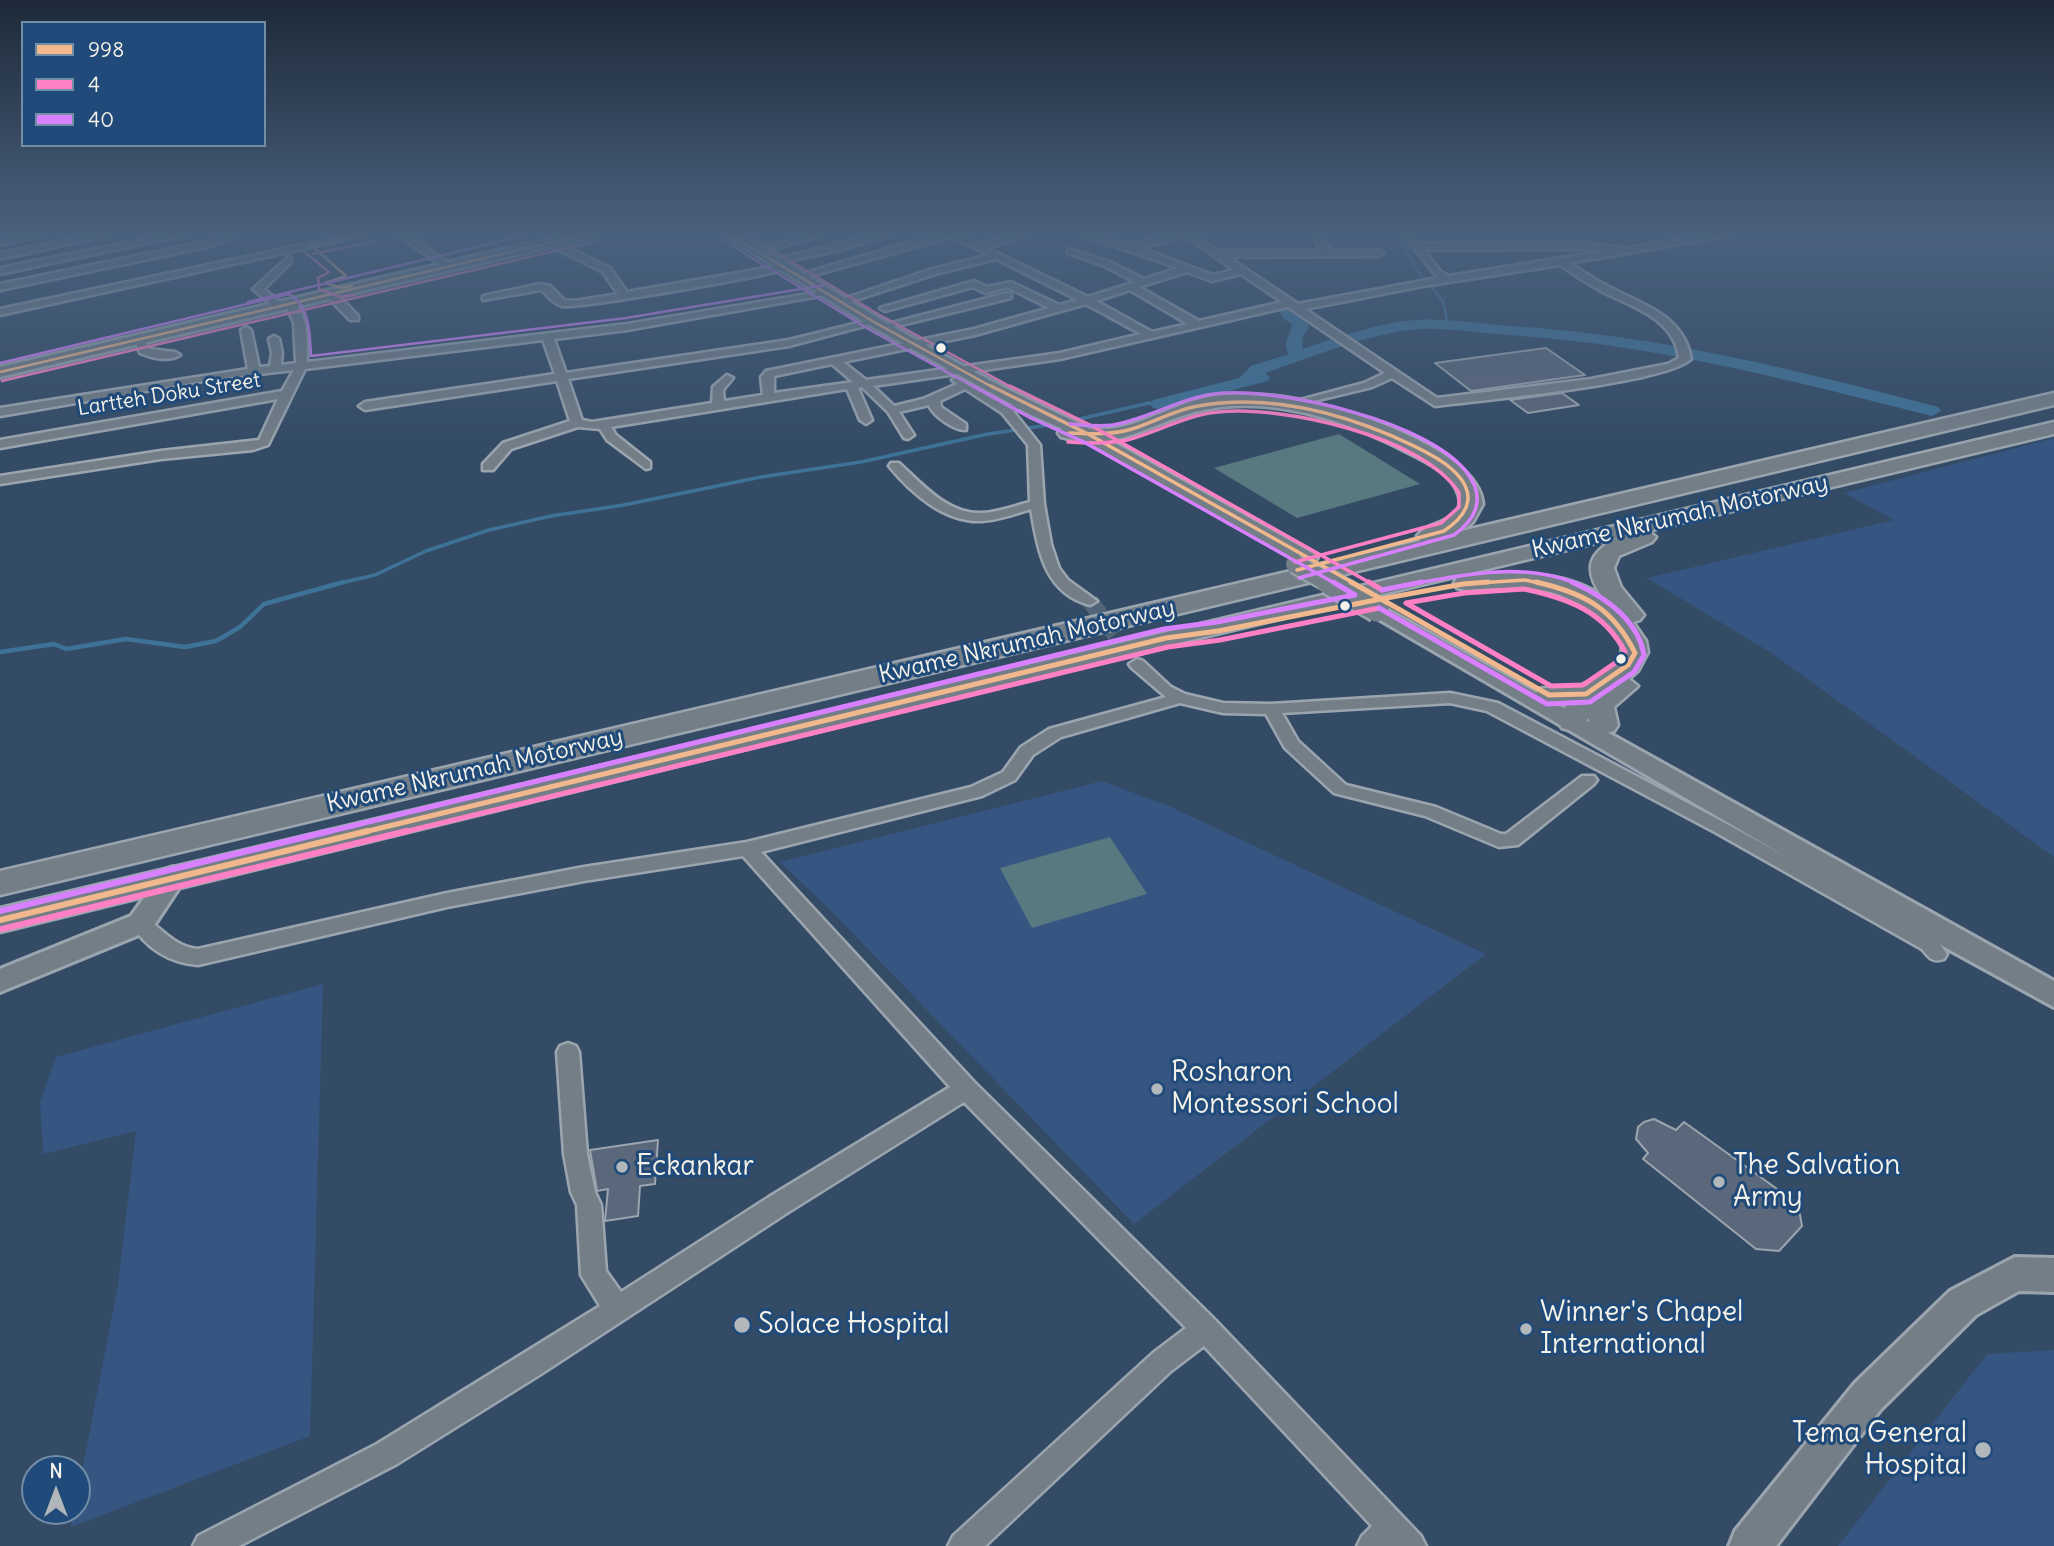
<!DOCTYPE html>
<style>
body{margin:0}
#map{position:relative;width:2054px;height:1546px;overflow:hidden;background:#344b65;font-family:Delius,sans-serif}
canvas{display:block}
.legend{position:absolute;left:21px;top:21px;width:245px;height:126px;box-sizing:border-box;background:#1f4a7a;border:2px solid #748da6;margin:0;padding:9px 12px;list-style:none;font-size:21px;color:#f4f1e8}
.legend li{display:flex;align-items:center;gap:14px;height:35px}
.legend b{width:35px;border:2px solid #748da6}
.north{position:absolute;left:21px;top:1455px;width:70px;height:70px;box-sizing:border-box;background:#1f4a7a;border:2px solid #748da6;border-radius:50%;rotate:0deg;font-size:19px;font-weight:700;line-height:28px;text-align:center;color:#f4f1e8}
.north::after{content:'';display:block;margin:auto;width:24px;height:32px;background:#b1b7ba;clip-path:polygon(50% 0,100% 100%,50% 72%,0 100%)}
</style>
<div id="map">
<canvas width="2054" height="1546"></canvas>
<ul class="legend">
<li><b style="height:9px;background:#f1b78d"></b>998</li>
<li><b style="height:9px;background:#ff80c5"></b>4</li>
<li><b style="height:9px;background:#d880ff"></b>40</li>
</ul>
<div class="north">N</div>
</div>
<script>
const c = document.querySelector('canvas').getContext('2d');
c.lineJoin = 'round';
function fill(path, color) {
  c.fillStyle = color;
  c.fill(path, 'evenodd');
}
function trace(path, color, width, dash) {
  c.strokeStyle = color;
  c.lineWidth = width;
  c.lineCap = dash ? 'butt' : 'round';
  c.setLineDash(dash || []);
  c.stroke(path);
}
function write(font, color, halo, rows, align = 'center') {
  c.font = font + ' Delius,sans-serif';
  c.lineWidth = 6;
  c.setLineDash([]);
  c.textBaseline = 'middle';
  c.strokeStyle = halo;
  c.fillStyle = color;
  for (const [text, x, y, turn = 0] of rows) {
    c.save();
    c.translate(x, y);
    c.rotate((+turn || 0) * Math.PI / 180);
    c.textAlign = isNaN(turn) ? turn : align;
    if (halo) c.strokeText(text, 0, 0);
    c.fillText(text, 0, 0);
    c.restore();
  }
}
const built = new Path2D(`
 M2054 438V857L1770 652 1647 578 1894 520 1844 493Z
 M1102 781 1171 807 1486 954 1134 1224 832 912 780 862Z
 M323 984 310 1436 71 1527 74 1511H77V1497L118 1285 136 1131 43 1154 40 1102 56 1057Z
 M2054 1350V1546H1838L1987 1354Z`);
const green = new Path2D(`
 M1339 434 1420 484 1297 518 1214 468Z
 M1110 837 1147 894 1032 928 1000 868Z`);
const streamFar2 = new Path2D(`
 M1396 232 1416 269 1443 301 1448 326`);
const streamFar1 = new Path2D(`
 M1071 421 1149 403 1159 404
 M336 584 375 575 426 551 489 530 551 516 624 505 761 477 861 462 988 434 1055 424`);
const stream = new Path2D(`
 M0 652 54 644 66 649 126 639 185 647 216 641 240 627 264 604 344 582`);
const river = new Path2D(`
 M1285 303C1292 305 1308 320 1309 328L1303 336 1302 349C1339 337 1377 323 1415 320 1447 318 1479 324 1511 326 1657 335 1797 370 1938 407L1941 411 1932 416C1788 380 1659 345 1509 335 1476 333 1441 326 1408 330 1359 337 1312 357 1265 373L1270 377 1268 381 1159 409 1153 408 1150 404 1153 400 1239 378 1251 366 1289 354C1281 342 1292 334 1292 324L1284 319 1277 308Z`);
const building = new Path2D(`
 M1546 348 1585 375 1471 391 1435 363Z
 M1562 393 1579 405 1528 413 1510 400Z
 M1654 1119 1676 1130 1684 1122 1798 1204 1802 1226 1779 1251 1756 1249 1643 1159 1648 1153 1636 1139 1638 1127 1644 1122Z
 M658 1140 655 1184 640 1186 638 1216 605 1221 608 1189 597 1191 590 1150Z`);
const streetTunnel = new Path2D(`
 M1090 601 1137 664`);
const street = new Path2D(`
 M38 232H57L0 245V239Z
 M106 232H124L0 259V253Z
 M181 232H199L0 274V268Z
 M222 232H231L235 237 211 246 0 290V284L209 241 224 236Z
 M363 232H380L0 315V309Z
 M394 232H405L450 264 442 266Z
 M818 232H834L757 253 752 250Z
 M884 232H899L836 251 773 264 768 261Z
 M944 232H955L980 244 1023 232H1037L987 248 1088 297 1135 282 1104 266 1068 253V249L1110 262 1144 279 1178 268 1071 232H1084L1129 245 1181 232H1191L1219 251H1321L1310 232H1319L1330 250H1379L1384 253 1379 256 1228 257 1298 304 1438 278 1401 232H1410L1419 244 1585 243 1625 248 1728 232H1749L1569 263C1582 271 1594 279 1607 286 1641 304 1684 315 1691 359 1664 384 1481 400 1435 406L1392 378 1372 387 1289 407V403L1364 383 1385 373 1288 307 1060 359 873 386 894 406 923 399 957 384 952 380 958 377 1007 406 1028 402V406L1013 411 1040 445 1044 504 1051 544 1059 568 1068 580 1097 601 1090 605C1044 593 1038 549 1031 509 1015 514 999 520 982 521 945 523 911 493 889 466L891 463H899C922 484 948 515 982 513 999 512 1014 506 1030 502L1028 445 1002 413 965 389 940 401 941 407 966 424V430C955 431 933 416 929 405L899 412 914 435 908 439 904 438 888 412 862 387 858 388 872 420 866 424 860 420 847 389 611 427 616 435 650 462V468L646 469 607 440 600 429 578 427 511 449 493 470H483V464L503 443 570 421 557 381 365 410 359 406 365 402 555 374 543 340 305 369 268 445 253 450 161 459 0 484V476L161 451 259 440 278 399 0 448V440L282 391 294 370 215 379 0 416V408L248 369 241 330 246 327 251 330 259 367 270 366 272 353 269 339 274 336 279 339 282 353 281 365 296 363 294 323 285 303 290 300C308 311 308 342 307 362L627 324 826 291 831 294 627 330 554 339 566 373 789 340 874 319 879 322 789 346 568 379 582 420 592 422 712 403 713 387 727 375 733 378 723 390 724 401 763 395 761 377 766 371 974 329 1049 308 1007 287 986 293 973 287 885 311 880 308 974 281 987 287 1011 282 1059 305 1078 300 996 259 935 274 843 304 834 302 929 270 989 255 951 237 800 279 792 277ZM1185 236 1234 270 1213 275 1141 248ZM1585 249 1605 251 1449 276 1441 272 1424 250ZM1560 265C1573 274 1587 283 1601 291 1632 307 1674 318 1679 358L1668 364 1591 379 1437 398 1305 309 1423 286ZM1187 272 1212 281 1241 274 1282 302 1199 321 1139 287ZM1130 290 1188 324 1152 332 1096 301ZM1086 304 1141 334 1060 353 866 380 843 362 975 335ZM832 364 853 382 774 393V376Z
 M550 239 610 268 627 292 783 265 788 268C777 275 576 309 562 306 553 304 548 295 541 290L483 300V296L541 284 550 286 564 300 575 301 618 294 603 272 547 244V240Z
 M288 257 291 258V262L264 289 282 304 273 306 253 289Z
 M326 291H334L358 316V320H350L326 295Z
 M1007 293 1011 294V298L885 329 880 326Z
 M139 336 143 337 149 349 175 352 180 355C169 362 152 358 140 353L134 339Z
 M1137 659 1143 661 1171 687 1185 694 1223 703 1271 704 1450 693 1498 703 1727 824 1936 939 1947 954 1944 959C1933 963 1929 958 1922 949L1715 832 1487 711 1450 703 1282 713 1298 741 1346 785 1436 807 1501 834H1506L1582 776H1594L1597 780 1594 784 1518 845 1499 847 1425 816 1334 793 1285 748 1266 714 1223 713 1180 703 1061 737 1033 755 1015 780 982 796 761 852 974 1082 1215 1320 1421 1536 1426 1546H1357L1362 1536 1372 1526 1204 1346 1171 1371 985 1546H948L953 1536 1153 1353 1186 1328 964 1102 787 1213 541 1374 397 1464 239 1546H193L198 1536 377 1444 600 1306 581 1275 577 1205 571 1192 564 1154 557 1052 560 1046 568 1043 576 1046 579 1052 587 1154 595 1192 601 1205 606 1271 621 1292 769 1197 950 1087 743 856 584 881 447 907 198 965C170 963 145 948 131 923L134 918C153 912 167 947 198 949L447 893 584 867 747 842 971 787 1003 772 1021 747 1049 729 1166 697 1131 667 1129 664Z`);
const secondary = new Path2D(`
 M720 232H735C848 300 961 371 1081 424L1314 554 1317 558 1314 562H1300L1069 432 1029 414 869 325Z
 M1377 604 2054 981V1007L1888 916 1370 614 1367 610 1370 606Z
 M173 867 182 870 186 877 151 930 0 992V969L131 916 164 870Z
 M2015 1257 2054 1258V1292L2019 1291 1976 1315 1881 1409 1776 1546H1729L1735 1531 1855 1383 1950 1291Z`);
const primary = new Path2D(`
 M578 232H602L595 236 0 377V367Z`);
const highway = new Path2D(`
 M2054 393V405L0 895V871L1420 541 1417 536C1428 521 1453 525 1460 504 1459 477 1432 465 1411 454 1346 420 1268 393 1195 412 1144 426 1118 452 1061 437L1058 433 1061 429 1068 427C1084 428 1100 430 1116 428 1153 421 1183 398 1223 395 1240 394 1258 394 1276 396 1326 401 1478 445 1483 504L1473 522 1461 531Z
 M2054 422V434L1648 531 1656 537 1652 542 1619 556 1614 568 1621 587 1644 615 1640 620 1633 622 1646 641 1648 652 1638 671 1629 679 1638 686 1614 707 1618 725 1614 731 1604 734 1594 731 1588 718 1582 728 1572 731 1562 728 1558 722 1567 703 1539 701 1535 695 1539 689C1552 686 1570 690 1582 685 1593 680 1615 668 1620 657 1633 628 1568 595 1546 591 1520 586 1493 588 1466 590L1457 588 1454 583 1457 578 1466 576C1510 571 1562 570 1601 595 1583 568 1589 553 1617 538L1166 646 0 932V908Z`);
const secondaryBridgeFar1 = new Path2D(`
 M1295 564 1331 584`);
const secondaryBridge = new Path2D(`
 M1328 582 1377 610`);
const bus1Far3 = new Path2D(`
 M726 232 874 322 994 388
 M311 245 346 276 325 283 342 288 352 286
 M311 245 375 232
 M0 372 595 232`);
const bus1Far2 = new Path2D(`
 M991 386 1088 434 1355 584
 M1069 433C1090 434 1112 435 1132 429 1154 422 1175 410 1198 406 1272 393 1347 414 1414 446 1430 454 1450 464 1461 479 1477 501 1463 518 1444 531L1297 570
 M1462 584 1525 580 1544 584`);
const bus1Far1 = new Path2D(`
 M1351 582 1381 599
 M1488 582 1463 584 1381 599 1549 695 1586 694 1628 665 1635 653C1613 608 1584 593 1536 582
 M360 833 1166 638 1218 631 1381 599`);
const bus1 = new Path2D(`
 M0 920 368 831`);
const bus2Far3 = new Path2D(`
 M743 232 878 314 1013 388
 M305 252 329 272 318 278 319 289 340 297 354 295
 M313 254 377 241
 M2 381 597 241`);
const bus2Far2 = new Path2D(`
 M1010 386 1092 426 1372 584
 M1068 442C1088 443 1107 444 1127 440 1158 432 1185 415 1218 412 1282 405 1423 436 1459 493V507L1441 523 1295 562`);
const bus2Far1 = new Path2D(`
 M1369 582 1382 590
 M1524 589C1567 598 1604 611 1625 652L1621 659 1583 685 1551 686 1406 603 1464 593Z
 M400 833 1168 647 1220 640 1379 608`);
const bus2 = new Path2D(`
 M2 929 407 831`);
const bus3Far3 = new Path2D(`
 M721 239 870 330 976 388
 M248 302 539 232
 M0 363 289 294C310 305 310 335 311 356L626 318 825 285`);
const bus3Far2 = new Path2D(`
 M973 386 1031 418 1084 442 1336 584
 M1070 424C1084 425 1098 427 1113 425 1148 419 1178 399 1214 394 1276 386 1436 422 1470 477 1485 500 1475 520 1454 535L1299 578
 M1412 584C1465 574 1525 562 1577 584`);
const bus3Far1 = new Path2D(`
 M1382 590 1422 582
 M1379 608 1547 704 1590 702 1634 672 1644 655C1638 619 1603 596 1572 582
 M323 833 1164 629 1217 622 1355 595 1333 582`);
const bus3 = new Path2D(`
 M0 911 330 831`);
const markers = [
 [941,348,6,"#f4f1e8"],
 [1345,606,6,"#f4f1e8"],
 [1621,659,6,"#f4f1e8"],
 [1157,1089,7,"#b1b7ba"],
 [622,1167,7,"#b1b7ba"],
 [1719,1182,7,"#b1b7ba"],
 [742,1325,9,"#b1b7ba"],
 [1526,1329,7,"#b1b7ba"],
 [1983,1450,9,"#b1b7ba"]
];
const farStreetnames = [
 ["Lartteh Doku Street",169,395,-9]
];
const streetNames = [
 ["Kwame Nkrumah Motorway",1680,517,-13],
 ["Kwame Nkrumah Motorway",1027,642,-13],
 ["Kwame Nkrumah Motorway",475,771,-13]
];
const nearPoinames = [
 ["Rosharon",1171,1073],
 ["Montessori School",1171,1105],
 ["The Salvation",1733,1166],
 ["Army",1733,1198],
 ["Eckankar",636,1167],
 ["Winner's Chapel",1540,1313],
 ["International",1540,1345],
 ["Solace Hospital",758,1325],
 ["Tema General",1967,1434,"right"],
 ["Hospital",1967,1466,"right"]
];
fill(built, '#365580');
fill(green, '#587980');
trace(streamFar2, '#3e7297', 2.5);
trace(streamFar1, '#3e7297', 3.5);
trace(stream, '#3e7297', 4.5);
fill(river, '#3e7297');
fill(building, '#5b677a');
trace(building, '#9ba5af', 2);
trace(streetTunnel, '#516479', 17, [17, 8]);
trace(street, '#9ba5af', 5);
trace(secondary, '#9ba5af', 6);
trace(primary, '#9ba5af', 6);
trace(highway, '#9ba5af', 5);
fill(street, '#737e87');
fill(secondary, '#737e87');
fill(primary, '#737e87');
fill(highway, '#737e87');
trace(secondaryBridgeFar1, '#9ba5af', 22, []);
trace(secondaryBridge, '#9ba5af', 28, []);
trace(secondaryBridgeFar1, '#737e87', 18);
trace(secondaryBridge, '#737e87', 23);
trace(bus1Far3, '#f1b78d', 2.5);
trace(bus1Far2, '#f1b78d', 3.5);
trace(bus1Far1, '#f1b78d', 5);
trace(bus1, '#f1b78d', 6);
trace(bus2Far3, '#ff80c5', 2.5);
trace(bus2Far2, '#ff80c5', 3.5);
trace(bus2Far1, '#ff80c5', 5);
trace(bus2, '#ff80c5', 6);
trace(bus3Far3, '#d880ff', 2.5);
trace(bus3Far2, '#d880ff', 3.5);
trace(bus3Far1, '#d880ff', 5);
trace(bus3, '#d880ff', 6);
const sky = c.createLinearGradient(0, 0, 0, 448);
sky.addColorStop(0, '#1d2938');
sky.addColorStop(0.52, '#4a617e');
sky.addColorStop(1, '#4a617e00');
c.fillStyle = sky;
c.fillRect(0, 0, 2054, 448);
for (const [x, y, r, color] of markers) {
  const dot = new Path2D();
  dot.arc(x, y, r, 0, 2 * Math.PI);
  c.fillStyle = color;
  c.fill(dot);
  trace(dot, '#1f4a7a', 2.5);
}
write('21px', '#f4f1e8', '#1f4a7a', farStreetnames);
write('24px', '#f4f1e8', '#1f4a7a', streetNames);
write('28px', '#f4f1e8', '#1f4a7a', nearPoinames, 'left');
</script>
